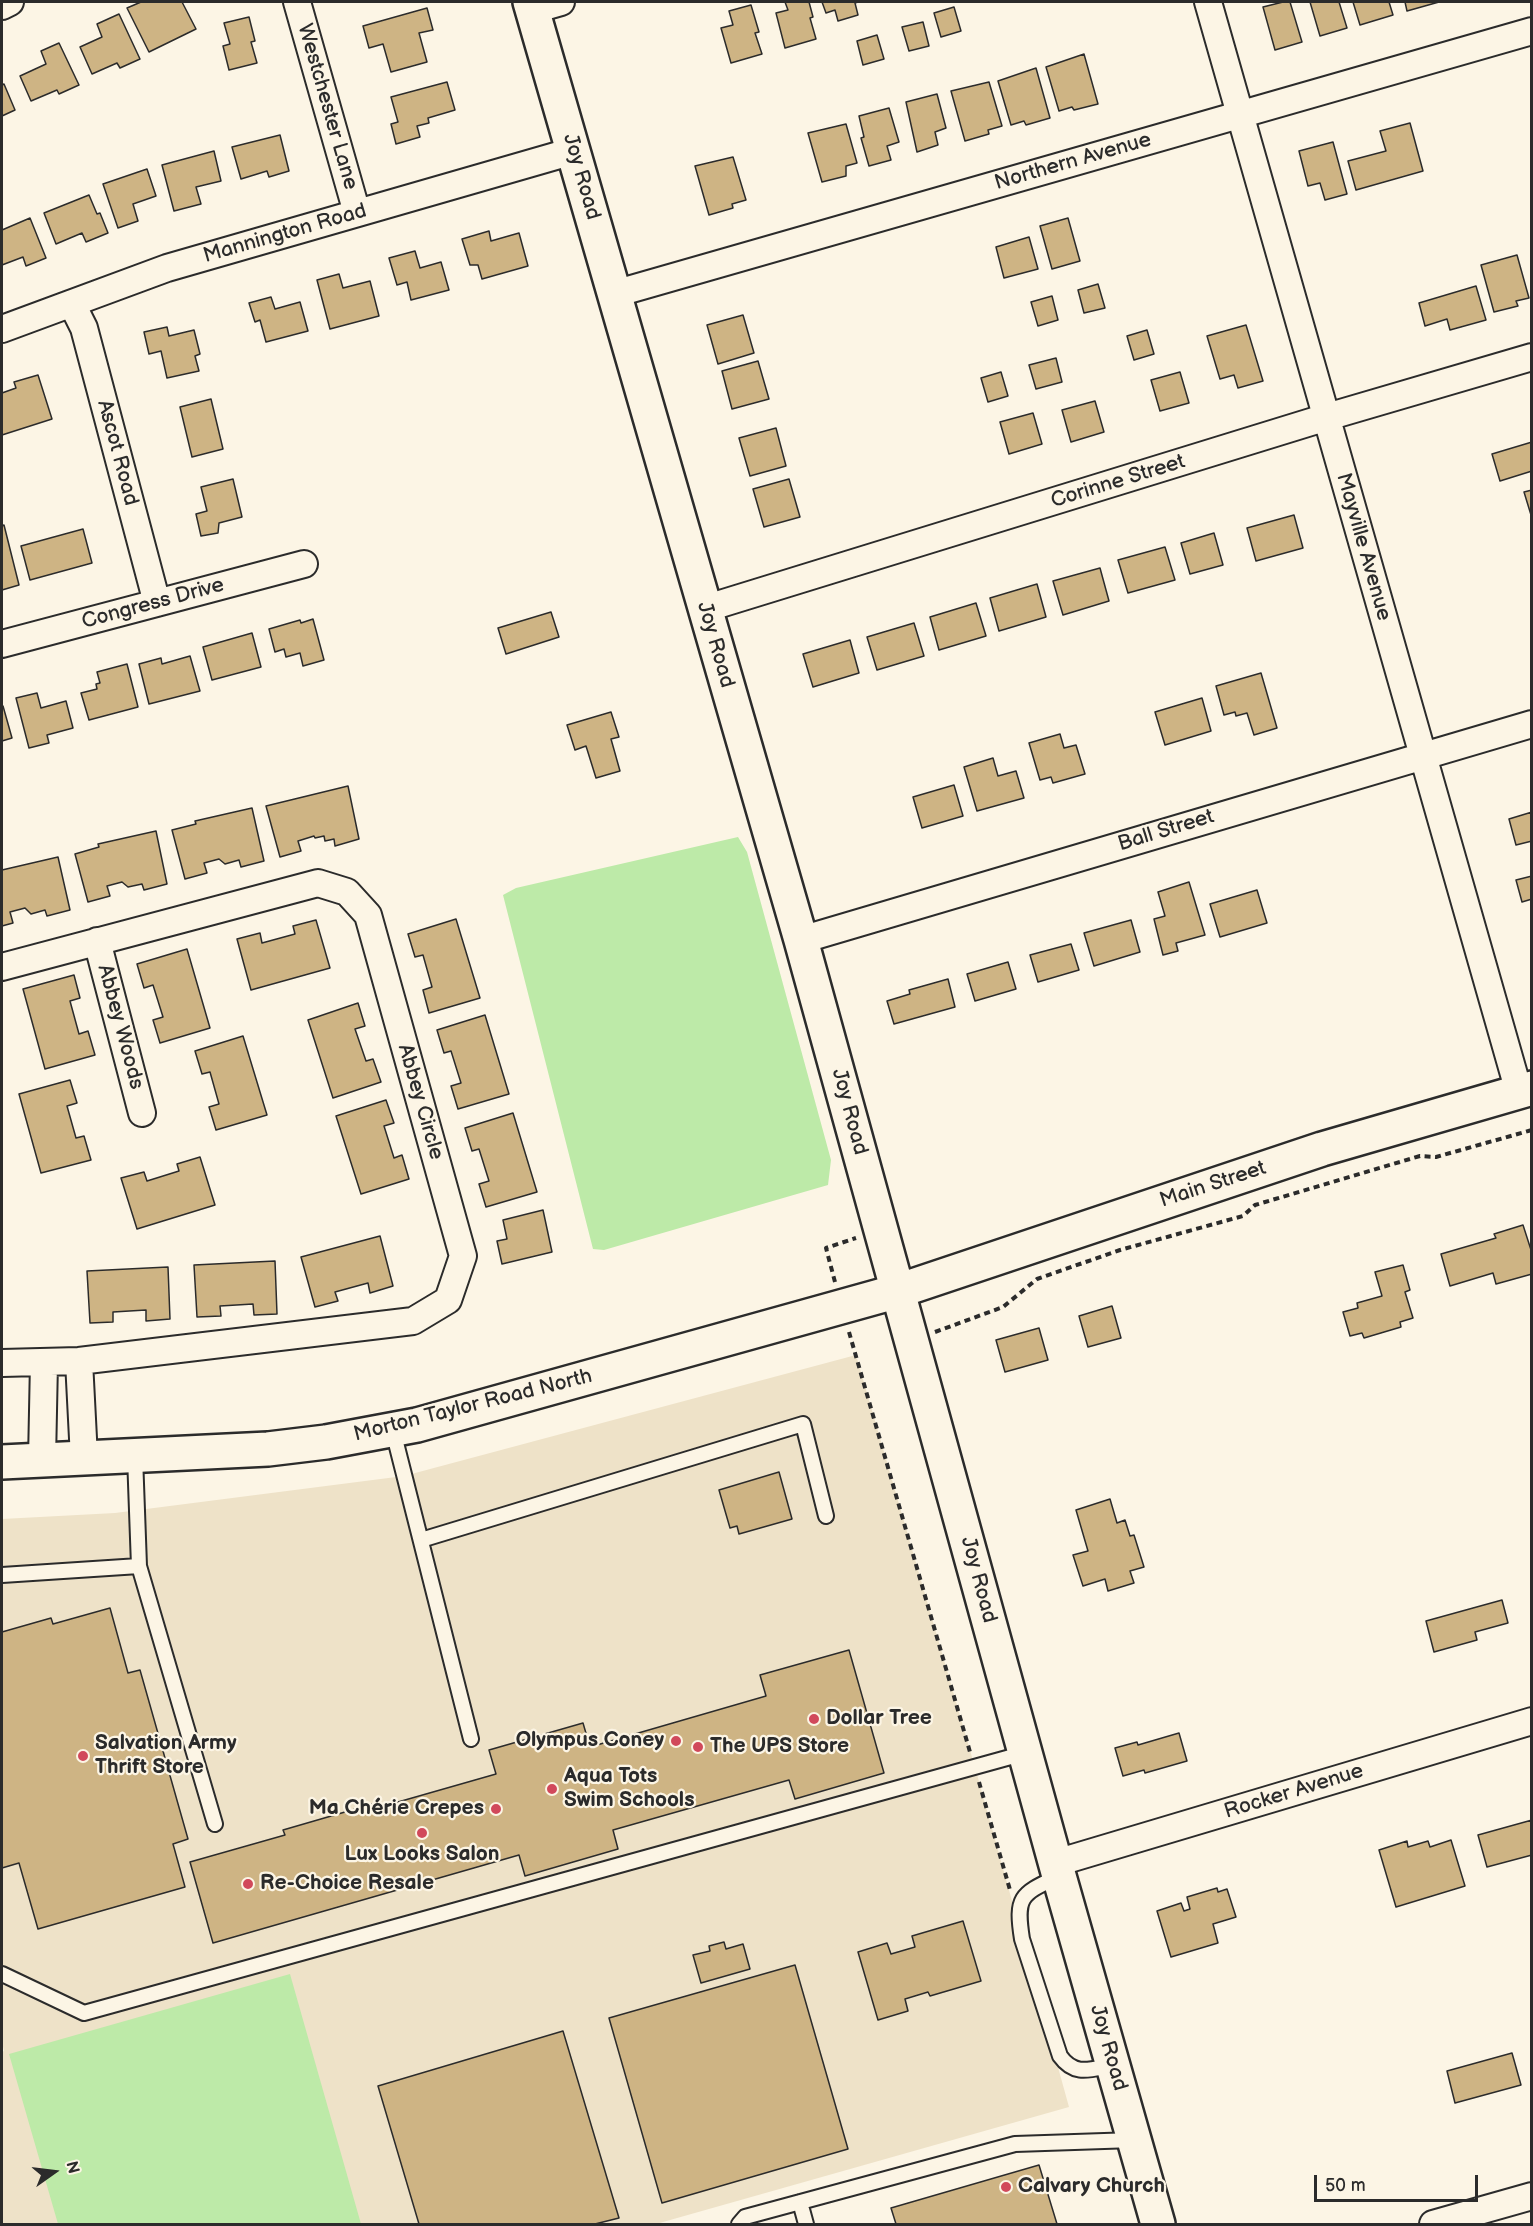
<!DOCTYPE html>
<meta charset="utf-8">
<style>
body{margin:0}
#map{position:relative;width:1533px;height:2226px;overflow:hidden;background:#fcf5e5;font-family:"Balsamiq Sans",sans-serif}
canvas{display:block}
.frame{position:absolute;inset:0;border:3px solid #2b2b2b;pointer-events:none}
.north{position:absolute;left:24px;top:2142px;width:60px;height:60px;-webkit-text-stroke:4px #fcf5e5;paint-order:stroke;rotate:76deg;font-size:16px;font-weight:700;line-height:24px;text-align:center;color:#2b2b2b}
.north::after{content:'';display:block;margin:auto;width:21px;height:27px;background:#2b2b2b;clip-path:polygon(50% 0,100% 100%,50% 72%,0 100%)}
.scale{position:absolute;left:1314px;top:2175px;width:164px;height:27px;box-sizing:border-box;border:3px solid #2b2b2b;border-top:0;padding-left:8px;font-size:18px;line-height:21px;white-space:nowrap;color:#2b2b2b;-webkit-text-stroke:4px #fcf5e5;paint-order:stroke}
</style>
<div id="map">
<canvas width="1533" height="2226"></canvas>
<div class="frame"></div>
<div class="north">N</div>
<div class="scale">50 m</div>
</div>
<script>
const c = document.querySelector('canvas').getContext('2d');
c.lineJoin = 'round';
function fill(path, color) {
  c.fillStyle = color;
  c.fill(path, 'evenodd');
}
function trace(path, color, width, dash) {
  c.strokeStyle = color;
  c.lineWidth = width;
  c.lineCap = dash ? 'butt' : 'round';
  c.setLineDash(dash || []);
  c.stroke(path);
}
function write(font, color, halo, rows, align = 'center') {
  c.font = font + ' "Balsamiq Sans",sans-serif';
  c.lineWidth = 4.5;
  c.setLineDash([]);
  c.textBaseline = 'middle';
  c.strokeStyle = halo;
  c.fillStyle = color;
  for (const [text, x, y, turn = 0] of rows) {
    c.save();
    c.translate(x, y);
    c.rotate((+turn || 0) * Math.PI / 180);
    c.textAlign = isNaN(turn) ? turn : align;
    if (halo) c.strokeText(text, 0, 0);
    c.fillText(text, 0, 0);
    c.restore();
  }
}
const built = new Path2D(`
 M856 1355 978 1778 1069 2107 656 2224H2V2052L4 2051 2 2042V1519L115 1513 404 1476Z`);
const green = new Path2D(`
 M738 837 747 852 831 1160 828 1185 604 1250 593 1249 503 895 516 888Z
 M290 1974 361 2224H58L9 2054Z`);
const building = new Path2D(`
 M141 2H182L196 29 149 52 127 8Z
 M785 2H809L813 17 810 18 816 39 785 48 776 13 788 10Z
 M822 2H858L855 3 858 15 838 21 835 10 826 13Z
 M1283 2H1290L1302 42 1275 50 1263 7Z
 M1310 2H1339L1347 28 1320 36Z
 M1353 2H1389L1393 15 1360 25Z
 M1405 2H1439L1407 11Z
 M751 5 759 32 755 33 762 54 731 63 721 28 733 25 729 11Z
 M954 7 961 31 941 37 934 13Z
 M427 8 433 30 419 33 427 62 391 72 383 44 369 48 363 26Z
 M119 14 140 59 120 68 117 63 92 74 80 47 102 37 97 24Z
 M249 17 255 41 251 42 257 63 229 70 223 46 230 44 224 23Z
 M923 22 929 46 909 51 902 27Z
 M877 35 884 59 863 65 857 41Z
 M59 43 79 85 59 94 57 90 31 101 20 76 46 64 41 51Z
 M1084 54 1098 104 1074 110 1072 107 1059 111 1046 67Z
 M1036 68 1050 118 1026 125 1024 121 1011 125 998 81Z
 M447 82 455 110 428 118 429 123 417 126 420 137 396 144 391 124 398 122 391 97Z
 M989 82 1002 126 988 130 989 134 965 141 951 91Z
 M4 84 15 110 2 116V85Z
 M937 94 946 128 935 132 938 145 917 152 906 102Z
 M889 108 899 142 887 146 891 160 869 166 861 138 864 137 859 116Z
 M1410 123 1423 171 1356 190 1348 161 1386 151 1380 131Z
 M846 124 857 163 846 166V176L822 182 808 133Z
 M280 135 289 171 269 177 267 171 241 179 232 147Z
 M1333 142 1347 194 1325 200 1320 183 1308 186 1299 151Z
 M214 151 221 181 196 187 201 204 174 211 162 165Z
 M733 157 746 200 732 204 733 208 709 215 695 166Z
 M147 169 156 196 133 204 138 221 118 228 103 184Z
 M89 195 97 214 100 213 108 233 86 242 82 233 56 244 44 213Z
 M30 218 46 258 26 266 23 257 2 265V230Z
 M1068 218 1080 261 1052 269 1040 226Z
 M489 231 491 241 519 233 528 266 482 279 478 265H470L462 239Z
 M1029 237 1038 269 1004 278 996 247Z
 M415 251 420 268 441 262 449 290 411 300 407 282 397 285 389 258Z
 M1517 255 1529 298 1516 301 1518 306 1494 312 1481 265Z
 M339 274 343 288 370 281 379 316 330 329 317 280Z
 M1098 284 1105 308 1084 313 1078 290Z
 M1476 286 1486 320 1450 330 1447 319 1425 326 1419 303Z
 M1052 296 1058 320 1038 326 1031 302Z
 M271 297 275 309 300 302 308 331 266 342 260 320 255 322 249 303Z
 M743 315 754 353 718 364 707 325Z
 M1246 325 1263 381 1238 388 1234 375 1220 379 1207 336Z
 M167 327 169 336 194 330 200 354 195 356 199 371 167 378 161 351 149 354 144 332Z
 M1147 330 1154 354 1134 360 1127 336Z
 M1056 358 1062 382 1036 389 1029 365Z
 M758 361 769 399 732 409 722 371Z
 M1001 372 1008 396 988 402 981 378Z
 M1180 372 1189 403 1160 411 1151 380Z
 M38 375 52 419 2 435V393L16 388 14 382Z
 M211 399 223 449 192 457 180 407Z
 M1095 401 1104 432 1071 442 1062 410Z
 M1033 413 1042 444 1009 454 1000 422Z
 M776 428 786 466 750 476 739 438Z
 M1532 442V471L1500 481 1492 454Z
 M233 479 242 517 219 523 218 533 201 536 196 514 207 511 201 487Z
 M789 479 800 517 764 527 753 489Z
 M1532 490V515H1531L1524 492Z
 M1294 515 1303 548 1256 561 1247 528Z
 M4 525 19 585 2 590V526Z
 M83 529 92 563 30 580 21 546Z
 M1214 533 1223 565 1190 574 1181 543Z
 M1165 547 1175 580 1128 593 1118 560Z
 M1100 568 1109 601 1063 615 1053 581Z
 M1037 584 1046 617 999 631 990 598Z
 M976 603 986 636 939 650 930 617Z
 M551 612 559 637 506 654 498 628Z
 M313 619 324 660 303 666 300 653 286 657 284 649 275 652 269 629 300 620 301 623Z
 M914 623 924 656 877 670 867 637Z
 M252 633 261 667 212 680 203 647Z
 M850 640 859 673 813 687 803 654Z
 M190 656 200 691 149 704 139 664 161 658 162 664Z
 M127 664 138 707 89 720 81 693 97 689 96 684 100 683 97 672Z
 M1261 673 1277 728 1254 735 1247 713 1236 716 1235 712 1224 715 1216 686Z
 M37 693 41 708 66 701 73 728 47 735 49 743 29 748 16 698Z
 M1202 698 1211 731 1165 745 1155 712Z
 M3 706 12 738 2 741V707Z
 M611 712 619 737 611 739 620 771 596 778 586 746 575 750 567 725Z
 M1060 734 1064 748 1076 745 1085 774 1053 783 1051 777 1040 780 1029 743Z
 M993 758 998 776 1016 771 1024 798 977 811 964 767Z
 M954 785 963 816 922 828 913 797Z
 M348 786 359 839 335 846 334 839 325 841 324 836 315 838 314 836 298 841 301 851 280 857 266 806Z
 M252 808 264 861 241 867 239 860 225 864 219 859 204 863 207 873 185 879 172 830 196 824 195 821Z
 M1532 812V841L1516 845 1509 819Z
 M156 831 167 884 144 890 142 884 128 887 122 882 107 886 110 896 88 902 75 854 99 847 98 844Z
 M58 857 70 910 47 916 45 910 31 914 25 908 10 912 13 923 2 926V870Z
 M1532 876V899L1522 902 1516 880Z
 M1189 882 1205 935 1176 943 1178 951 1163 955 1154 919 1165 916 1158 892Z
 M1257 890 1267 923 1220 937 1210 904Z
 M456 919 480 998 429 1013 423 990 432 987 423 955 415 957 408 934Z
 M316 920 330 968 251 990 237 939 260 933 262 943 295 934 293 926Z
 M1131 920 1140 952 1094 966 1084 933Z
 M1071 944 1079 970 1038 982 1030 955Z
 M187 949 210 1028 160 1043 153 1020 163 1017 153 985 144 988 137 964Z
 M1008 962 1016 989 975 1001 967 974Z
 M74 975 80 998 70 1001 79 1034 88 1031 95 1055 45 1069 23 989Z
 M948 979 955 1007 894 1024 887 1001 910 994 909 990Z
 M358 1003 365 1026 355 1029 366 1061 373 1059 381 1082 333 1098 308 1020Z
 M485 1015 509 1094 458 1109 451 1086 461 1083 451 1051 444 1053 437 1030Z
 M243 1036 267 1115 216 1130 209 1107 219 1104 210 1072 202 1074 195 1051Z
 M70 1080 77 1103 67 1106 76 1138 84 1136 91 1160 41 1173 19 1094Z
 M386 1100 394 1123 384 1126 394 1158 402 1155 409 1179 361 1194 336 1116Z
 M513 1113 537 1192 486 1207 479 1184 489 1181 479 1149 472 1151 465 1128Z
 M200 1157 215 1205 137 1229 121 1178 144 1172 147 1181 179 1171 177 1164Z
 M543 1210 552 1252 502 1264 497 1241 507 1239 503 1220Z
 M1523 1225 1532 1253V1274L1496 1284 1493 1273 1450 1286 1441 1254 1496 1238 1494 1234Z
 M380 1236 393 1286 370 1293 368 1283 335 1292 338 1301 315 1307 301 1257Z
 M275 1261 277 1314 254 1315 253 1304 220 1306 221 1316 197 1317 194 1265Z
 M1403 1265 1410 1290 1405 1292 1413 1318 1400 1322 1401 1327 1364 1338 1362 1333 1350 1336 1343 1312 1358 1308 1357 1303 1382 1296 1375 1272Z
 M168 1267 170 1319 146 1321V1310L113 1312V1322L90 1323 87 1271Z
 M1112 1306 1121 1338 1088 1347 1079 1316Z
 M1039 1328 1048 1360 1005 1372 996 1340Z
 M779 1472 792 1519 739 1534 737 1526 730 1528 719 1490Z
 M1110 1499 1117 1523 1125 1520 1130 1536 1134 1535 1144 1567 1130 1571 1134 1583 1108 1591 1105 1579 1083 1586 1073 1555 1088 1551 1076 1510Z
 M1502 1600 1508 1623 1475 1632 1477 1640 1434 1652 1426 1621Z
 M110 1608 128 1673 140 1670 188 1839 173 1844 185 1887 38 1929 19 1863 2 1868V1632L51 1618 53 1624Z
 M849 1650 884 1773 795 1799 789 1780 613 1830 618 1849 525 1876 519 1855 213 1943 190 1862 285 1835 283 1830 376 1803 377 1808 496 1774 489 1750 583 1723 590 1747 766 1696 760 1675Z
 M1179 1733 1187 1761 1145 1773 1144 1770 1123 1776 1115 1748 1137 1742 1138 1745Z
 M1532 1820V1855L1487 1867 1478 1835Z
 M1451 1840 1465 1886 1396 1907 1379 1850 1407 1841 1408 1847 1428 1841 1430 1847Z
 M1217 1888 1218 1892 1227 1889 1236 1917 1213 1924 1218 1943 1171 1957 1157 1911 1181 1903 1184 1911 1190 1909 1187 1897Z
 M963 1921 981 1981 930 1996 928 1992 905 1999 908 2011 878 2020 858 1952 887 1943 891 1954 915 1947 912 1936Z
 M724 1942 726 1949 743 1944 750 1969 701 1983 693 1955 710 1951 709 1946Z
 M795 1965 848 2149 662 2203 609 2018Z
 M563 2031 619 2218 595 2224H419L378 2086Z
 M1512 2053 1521 2085 1455 2103 1447 2071Z
 M1039 2165 1057 2224H896L891 2208Z`);
const path = new Path2D(`
 M835 1282 826 1248 856 1238
 M849 1332 970 1752
 M935 1332 1003 1307 1037 1279 1120 1250 1243 1216 1255 1205 1420 1156 1436 1157 1532 1130
 M979 1782 1010 1890`);
const lane = new Path2D(`
 M393 1431 471 1739
 M135 1456 139 1566 215 1824
 M421 1540 803 1424 826 1516
 M2 1575 139 1566
 M1059 1876C1022 1894 1015 1895 1022 1939L1060 2056C1075 2077 1091 2069 1113 2065
 M2 1974 84 2013 1025 1753
 M800 2202 806 2224
 M739 2224 745 2217 1015 2144 1134 2140`);
const street = new Path2D(`
 M297 2 357 213
 M1208 2 1519 1092
 M2 6 10 2
 M533 10 561 2
 M614 294 1532 31
 M72 304 84 328 157 603
 M2 329 167 268 573 151
 M704 609 1327 417 1532 357
 M2 644 304 564
 M801 940 1532 724
 M97 941 142 1113
 M2 967 318 883 347 892 368 915 463 1256 448 1300 413 1321 79 1361 2 1363
 M79 1361 84 1458
 M42 1460 44 1362
 M1056 1863 1532 1721
 M1433 2224 1532 2196`);
const secondary = new Path2D(`
 M530 2 801 940 1059 1876 1158 2224
 M2 1462 268 1449 326 1442 417 1425 898 1291 1322 1149 1532 1088`);
const markers = [
 [814,1719,6,"#d1495b"],
 [676,1741,6,"#d1495b"],
 [698,1747,6,"#d1495b"],
 [83,1756,6,"#d1495b"],
 [552,1789,6,"#d1495b"],
 [496,1809,6,"#d1495b"],
 [422,1833,6,"#d1495b"],
 [248,1884,6,"#d1495b"],
 [1006,2187,6,"#d1495b"]
];
const streetNames = [
 ["Westchester Lane",327,107,74],
 ["Northern Avenue",1073,162,-16],
 ["Joy Road",581,177,74],
 ["Mannington Road",285,234,-16],
 ["Ascot Road",117,453,75],
 ["Corinne Street",1118,482,-17],
 ["Mayville Avenue",1363,547,74],
 ["Congress Drive",153,604,-15],
 ["Joy Road",715,645,74],
 ["Ball Street",1166,831,-17],
 ["Abbey Woods",120,1027,75],
 ["Abbey Circle",420,1102,74],
 ["Joy Road",849,1112,75],
 ["Main Street",1213,1185,-18],
 ["Morton Taylor Road North",473,1406,-14],
 ["Joy Road",978,1580,75],
 ["Rocker Avenue",1294,1792,-17],
 ["Joy Road",1108,2048,74]
];
const poiNames = [
 ["Dollar Tree",826,1719],
 ["Olympus Coney",664,1741,"right"],
 ["Salvation Army",95,1744],
 ["Thrift Store",95,1768],
 ["The UPS Store",710,1747],
 ["Aqua Tots",564,1777],
 ["Swim Schools",564,1801],
 ["Ma Chérie Crepes",484,1809,"right"],
 ["Lux Looks Salon",422,1855,"center"],
 ["Re-Choice Resale",260,1884],
 ["Calvary Church",1018,2187]
];
fill(built, '#eee2c8');
fill(green, '#bdeaa8');
fill(building, '#ceb484');
trace(building, '#2b2b2b', 1.5);
trace(lane, '#2b2b2b', 18);
trace(street, '#2b2b2b', 30);
trace(secondary, '#2b2b2b', 38);
trace(path, '#2b2b2b', 4, [6, 4.5]);
trace(lane, '#fcf5e5', 14);
trace(street, '#fcf5e5', 26);
trace(secondary, '#fcf5e5', 33);
for (const [x, y, r, color] of markers) {
  const dot = new Path2D();
  dot.arc(x, y, r, 0, 2 * Math.PI);
  c.fillStyle = color;
  c.fill(dot);
  trace(dot, '#fcf5e5', 2);
}
write('21px', '#2b2b2b', '#fcf5e5', streetNames);
write('bold 21px', '#2b2b2b', '#fcf5e5', poiNames, 'left');
</script>
